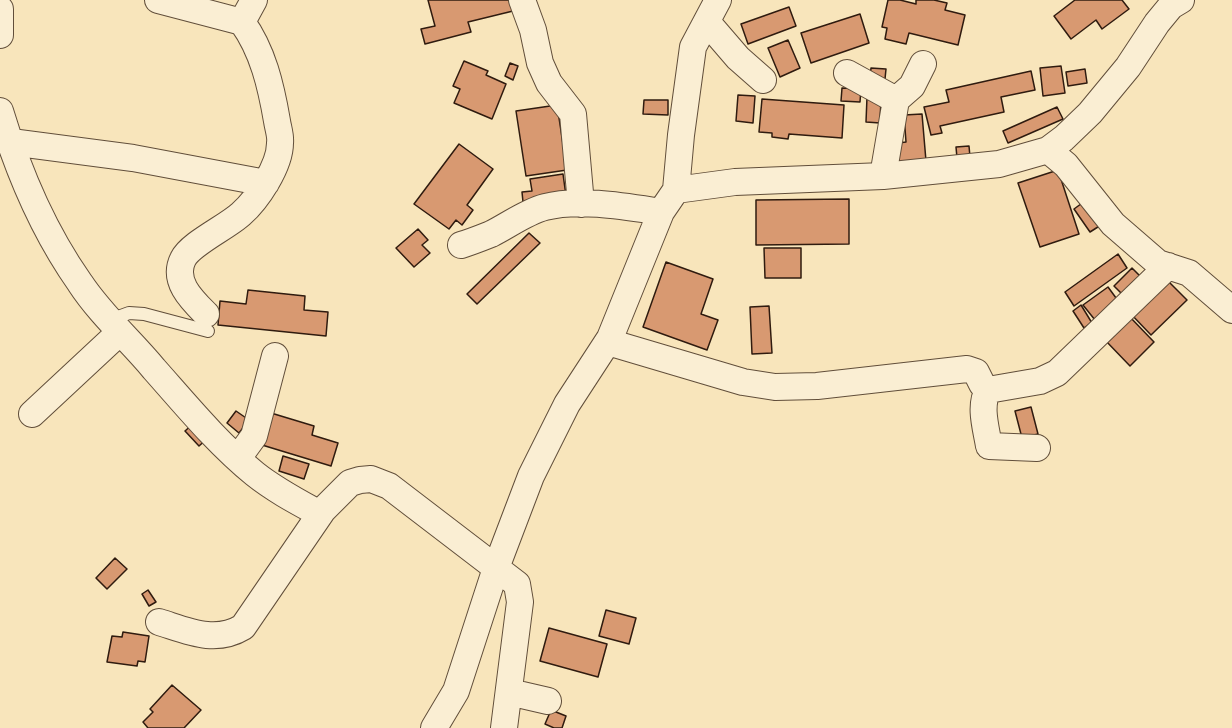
<!DOCTYPE html>
<style>
body{margin:0}
canvas{display:block;background:#f8e5bb}
</style>
<canvas width="1232" height="728"></canvas>
<script>
const c = document.querySelector('canvas').getContext('2d');
c.lineJoin = 'round';
function fill(path, color) {
  c.fillStyle = color;
  c.fill(path, 'evenodd');
}
function trace(path, color, width, dash) {
  c.strokeStyle = color;
  c.lineWidth = width;
  c.lineCap = dash ? 'butt' : 'round';
  c.setLineDash(dash || []);
  c.stroke(path);
}
const building = new Path2D(`
 M428 0H510L513 11 468 22 471 32 425 44 421 29 435 26Z
 M888 0H900L916 4V0H934L947 3 945 10 965 15 958 45 909 33 906 44 885 39 887 28 882 27Z
 M1075 0H1122L1129 9 1102 29 1096 20 1071 39 1054 16Z
 M789 7 796 26 748 44 741 24Z
 M860 14 869 43 811 63 801 33Z
 M788 40 800 68 780 77 768 48Z
 M464 61 488 71 486 75 506 84 492 119 454 103 460 89 453 86Z
 M510 63 518 66 513 80 505 76Z
 M1061 66 1065 93 1043 96 1040 68Z
 M871 68 886 69 885 79 870 78Z
 M1085 69 1087 83 1068 86 1066 72Z
 M1031 71 1035 90 1001 97 1004 112 940 126 942 133 931 135 924 107 949 102 946 90Z
 M842 88 861 89 860 102 841 101Z
 M738 95 755 96 753 123 736 121Z
 M867 97 881 98 880 123 866 122Z
 M762 99 844 105 842 138 789 134 788 139 772 137V133L759 132Z
 M644 100H668V115L643 114Z
 M557 105 567 170 526 176 516 111Z
 M1057 107 1063 119 1008 143 1003 131Z
 M922 114 926 161 899 164 898 143 906 142 904 115Z
 M459 144 493 169 467 205 473 210 462 225 456 220 449 229 414 204Z
 M969 146 970 157 957 158 956 147Z
 M1058 170 1079 234 1040 247 1018 183Z
 M563 174 566 196 523 202 522 192 532 191 530 179Z
 M849 199V244L756 245V200Z
 M1085 201 1101 225 1090 232 1074 209Z
 M418 229 428 240 422 245 430 253 414 267 396 248Z
 M529 233 540 243 477 304 467 294Z
 M764 248H801V278H765Z
 M1118 254 1127 268 1074 306 1065 292Z
 M666 262 713 279 701 314 718 320 707 350 643 327Z
 M1132 268 1143 279 1125 297 1114 286Z
 M1165 278 1187 300 1151 335 1130 313Z
 M1108 287 1119 302 1095 320 1083 305Z
 M248 290 305 296 304 310 328 312 326 336 218 325 220 301 246 304Z
 M1081 305 1092 323 1084 328 1073 311Z
 M769 306 772 353 752 354 750 307Z
 M1129 316 1154 342 1130 366 1105 340Z
 M1031 407 1038 434 1022 438 1015 411Z
 M236 411 249 420 239 433 227 423Z
 M271 413 314 426 312 435 338 443 331 466 262 445Z
 M194 423 208 438 199 446 185 431Z
 M283 456 309 464 304 479 279 471Z
 M115 558 127 569 107 589 96 578Z
 M148 590 156 602 149 606 142 594Z
 M606 610 636 618 629 644 599 636Z
 M549 628 607 644 598 677 540 661Z
 M123 632 149 636 145 662 138 661 137 666 107 662 112 636 122 637Z
 M172 685 201 710 184 728H148L143 722 153 712 150 709Z
 M551 710 566 716 562 728H554L545 724Z`);
const lane = new Path2D(`
 M110 320 129 313 144 314 208 331`);
const street = new Path2D(`
 M158 0 242 22
 M522 0 533 30 540 63 549 83 573 114 581 204
 M0 9V35
 M707 22 738 58 763 80
 M847 73 896 100
 M0 111C18 171 44 232 80 283 101 315 130 340 154 369 186 405 217 443 255 474 275 490 298 502 320 514
 M11 142 133 158 266 183
 M1048 150 1066 165 1113 224 1158 263 1189 273 1232 310
 M883 176 896 100 912 86 923 64
 M676 190 735 182 883 176 999 164 1048 150 1064 138 1090 113 1128 67 1157 23 1171 6 1181 0
 M461 245C471 242 481 238 491 234 509 225 526 212 545 207 579 198 628 207 661 212
 M206 314C192 300 172 281 183 259 190 244 227 227 241 214 257 200 280 166 280 143 281 136 278 128 277 121 271 86 263 51 242 22L254 0
 M608 342 743 382 775 387 817 386 967 369 976 372 982 384 988 390 1040 381 1057 373 1168 266
 M988 390C979 406 986 428 989 446L1037 448
 M32 414 120 332
 M238 458 254 436 275 356
 M159 622C188 631 215 644 243 627L323 510 350 483 360 480 371 479 389 486 517 584 520 602 504 728
 M509 692 548 701
 M434 728 456 691 496 568 531 476 567 404 610 338 661 212 676 190 681 135 693 47 718 0`);
fill(building, '#d89971');
trace(building, '#2f1b0f', 1.5);
trace(lane, '#614e3a', 14);
trace(street, '#614e3a', 28);
trace(lane, '#faeed3', 12);
trace(street, '#faeed3', 26);
</script>
